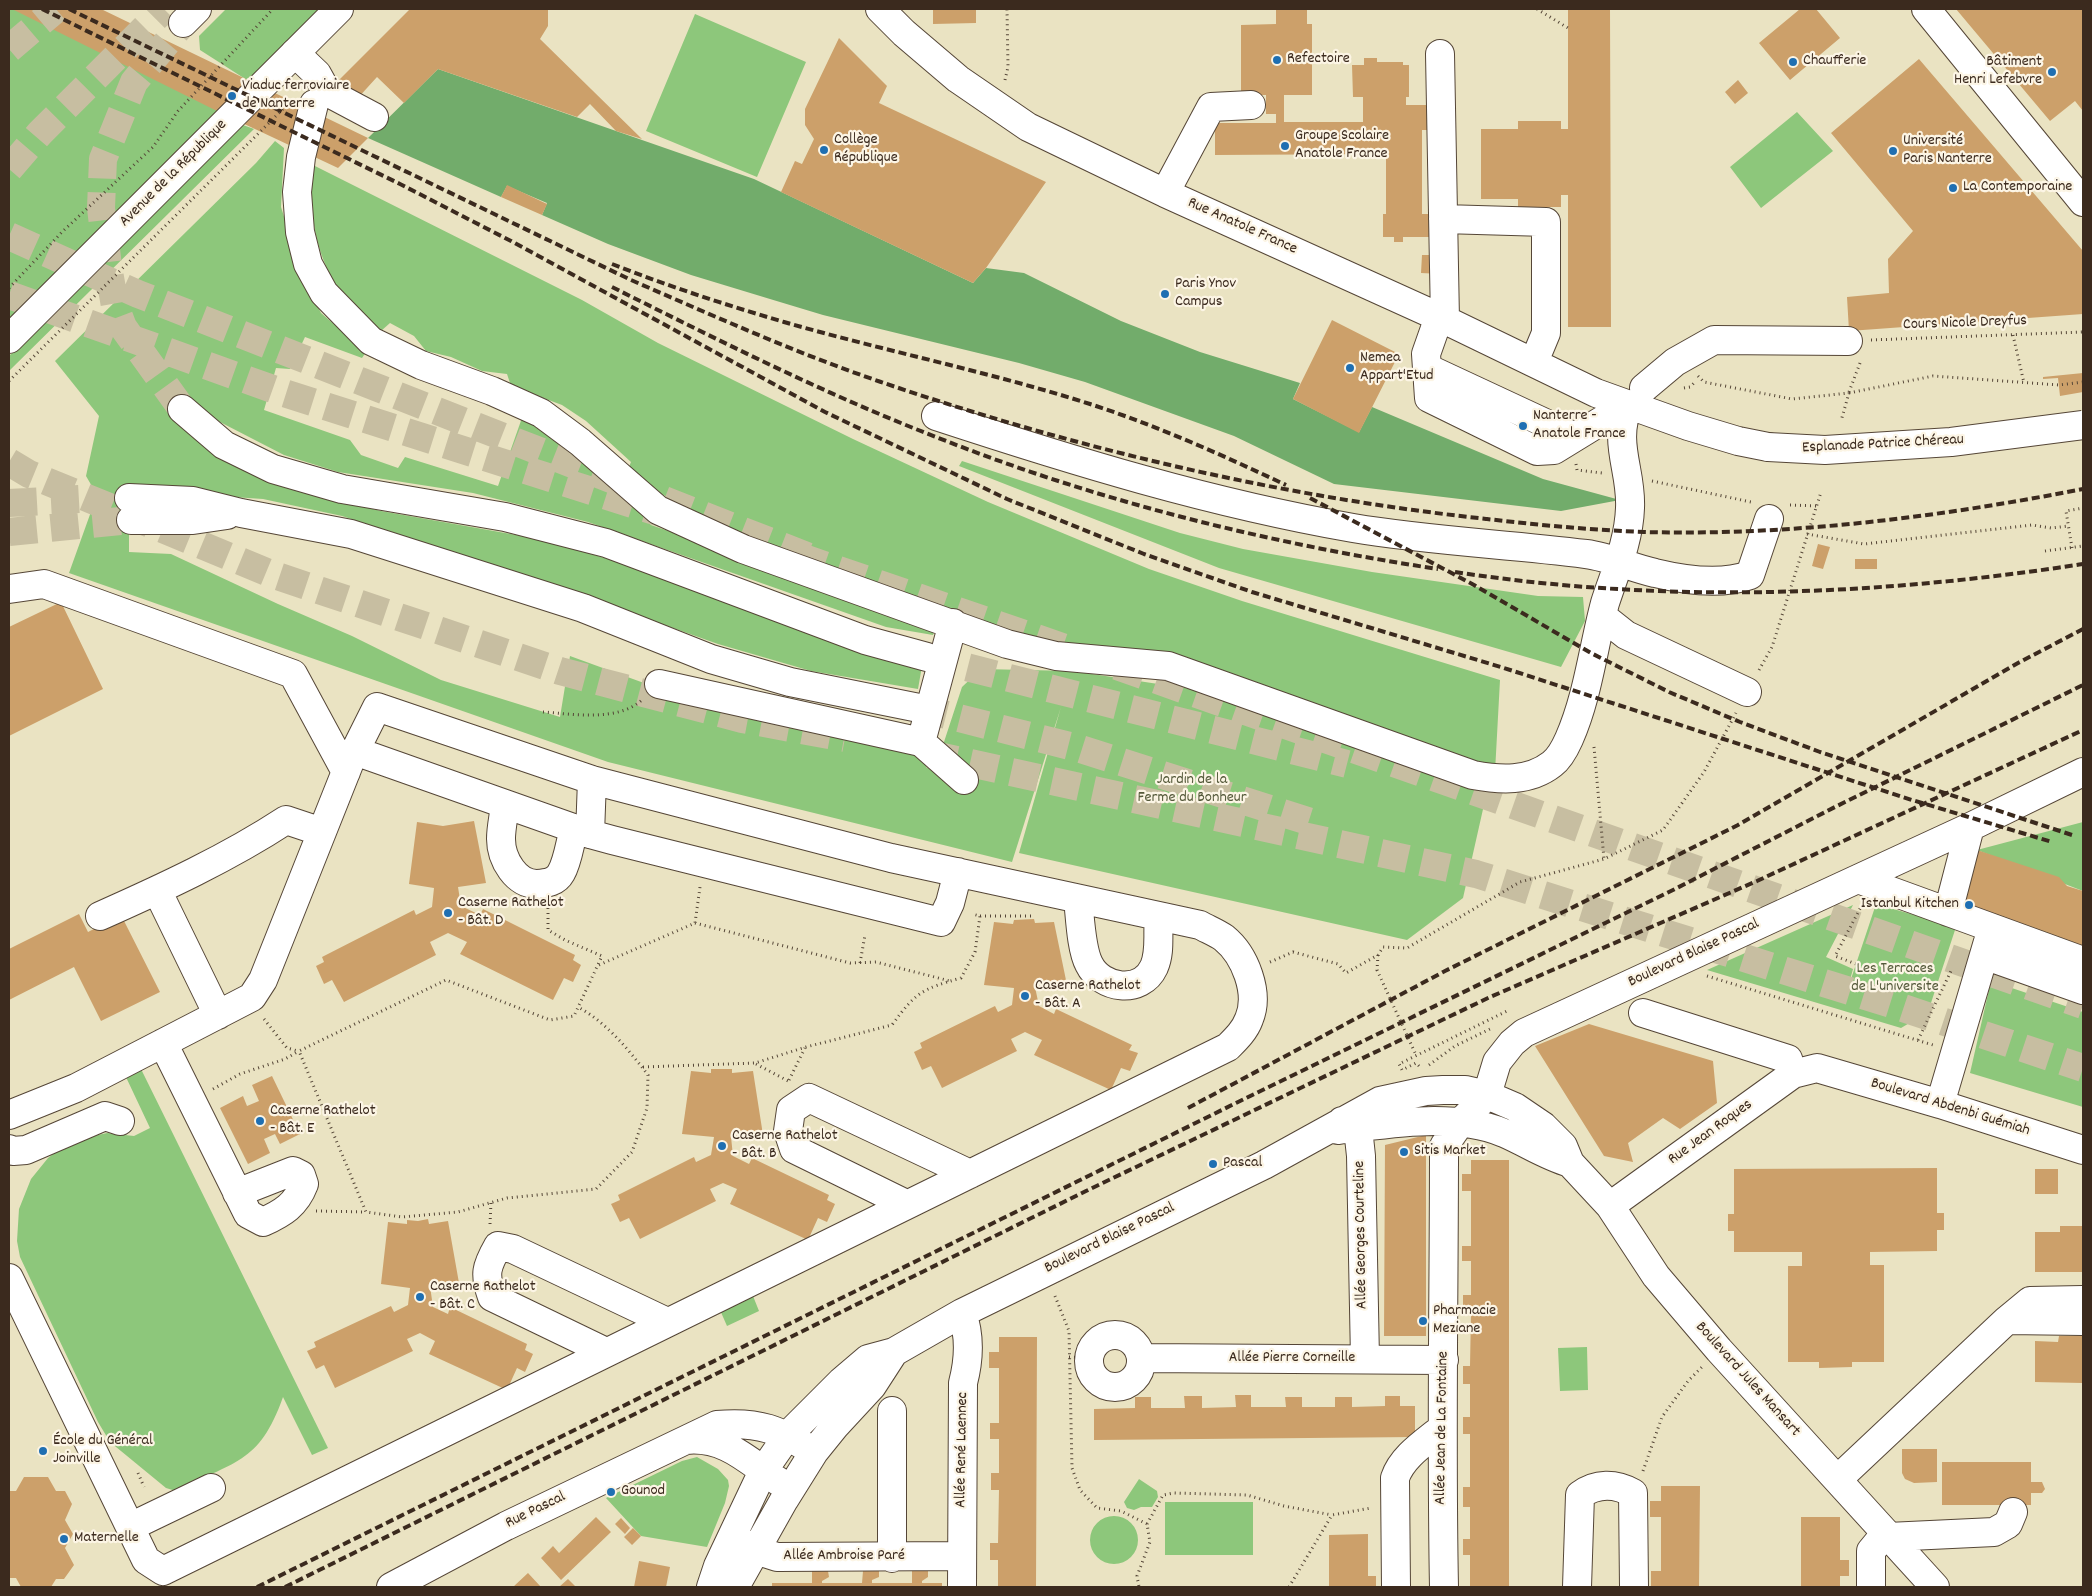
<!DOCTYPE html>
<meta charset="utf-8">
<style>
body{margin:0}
#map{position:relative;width:2092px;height:1596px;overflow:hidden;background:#eae3c2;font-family:Dekko,sans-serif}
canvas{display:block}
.frame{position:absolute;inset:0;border:10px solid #3b2a1e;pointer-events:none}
</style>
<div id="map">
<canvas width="2092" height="1596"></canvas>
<div class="frame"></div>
</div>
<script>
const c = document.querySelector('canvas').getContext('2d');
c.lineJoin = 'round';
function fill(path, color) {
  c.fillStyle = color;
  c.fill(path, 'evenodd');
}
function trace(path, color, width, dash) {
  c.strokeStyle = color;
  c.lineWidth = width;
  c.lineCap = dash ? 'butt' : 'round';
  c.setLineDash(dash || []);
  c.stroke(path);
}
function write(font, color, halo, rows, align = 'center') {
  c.font = font + ' Dekko,sans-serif';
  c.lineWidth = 4.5;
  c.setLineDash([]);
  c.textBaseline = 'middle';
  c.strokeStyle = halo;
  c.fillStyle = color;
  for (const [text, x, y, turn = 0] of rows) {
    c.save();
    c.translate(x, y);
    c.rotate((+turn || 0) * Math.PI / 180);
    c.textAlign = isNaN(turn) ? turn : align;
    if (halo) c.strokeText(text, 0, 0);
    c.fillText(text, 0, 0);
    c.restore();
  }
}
const green = new Path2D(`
 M9 9H14L220 111 9 325Z
 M226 9H323L250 82 200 50 199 36Z
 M695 14 806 62 757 177 646 131Z
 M1797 112 1833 151 1761 208 1730 167Z
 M243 125 254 129 9 371V356Z
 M275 141 284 148 281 207 303 277 321 313 366 352 362 358 305 337 290 369 276 368 264 410 350 440 361 455 398 468 405 457 498 486 523 415C571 445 614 483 651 525L937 623 933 635 886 627 588 522 473 493 338 472 284 455 218 421 189 400 220 454 291 489 381 511 539 539 712 589 922 666 918 689 811 671 718 644 535 579 342 516 263 499 129 490V552L171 554 278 604 352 636 441 680 560 717 570 656 685 698 943 745 962 687 981 669 1072 671 1218 693 1488 787 1463 898 1407 940 1019 853 1061 707 1012 862 608 762 69 573 97 495 86 476 99 416 55 361 256 163Z
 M309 163 582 300 658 343 853 439 988 502 1149 569 1242 601 1500 680 1495 772 1379 734 1061 652 755 548 660 493 629 467 631 462 586 421 562 405 511 386 507 374 482 371 451 357 426 351 414 336 390 323 381 331C371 326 364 317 355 309 315 268 310 217 309 163Z
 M962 461 1180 533 1243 549 1372 572 1538 596 1583 597 1585 621 1561 667 1219 568 959 466Z
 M2083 822V891L1977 850Z
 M1876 904 1956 927 1928 1012 1901 1028 1707 970 1853 905 1826 957 1853 969 1847 991Z
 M1991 981 2083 1012V1107L1970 1073Z
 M140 1067 328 1448 312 1455 283 1397C259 1465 233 1461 176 1491L166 1488 110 1442 98 1422 20 1257 17 1241 19 1209 31 1179 48 1158 61 1148 89 1137 107 1133 134 1136 150 1128 125 1075Z
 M753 1296 759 1311 727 1326 720 1310Z
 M1587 1347 1588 1390 1560 1391 1558 1348Z
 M697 1457 718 1469 728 1480 729 1486 725 1503 707 1547 641 1536 606 1498 682 1461Z
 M1139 1479 1157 1491 1158 1497 1152 1507H1141L1134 1510 1127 1508 1124 1502Z
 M1165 1502H1253V1555H1165Z
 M1090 1540a24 24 0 1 1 48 0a24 24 0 1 1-48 0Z`);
const forest = new Path2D(`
 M438 69 754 179 973 283 986 268 1024 273 1121 321 1200 352 1300 383 1293 399 1359 432 1372 407 1543 479 1620 500 1561 511 1334 484 1234 436 1085 382 1019 363 823 315 770 299 691 275 608 244 542 215 547 203 507 186 501 197 368 138Z`);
const building = new Path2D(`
 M12 9H101L368 138 338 168 223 114Z
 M410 9H548V26L540 39 642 139 616 131 590 104 577 117 438 69 404 103 377 77 357 99 332 87Z
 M933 9H976V23L933 24Z
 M1276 9H1307V24H1312V95H1284V122H1363V97H1353L1352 65H1364V58H1377V62H1403V65H1409V97H1406V105H1429V130H1422V214H1432V237H1403V242H1394V237H1383V214H1386V154L1215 155V123H1276V114H1266V95H1241V25L1276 24Z
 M1568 9H1610L1611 327H1568V195H1561V207H1518V199H1481V129H1518V121H1561V129H1568Z
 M1800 9H1816L1840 38 1790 80 1759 43Z
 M1956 9H2083V111L2075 101 2050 121Z
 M839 38 887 86 879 103 1046 182 986 268 973 283 781 192 795 161 802 164 814 139 805 125V109Z
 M1919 59 2083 251V314L1849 331 1847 297 1889 293 1888 259 1913 231 1831 133Z
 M1738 80 1748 93 1735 104 1725 92Z
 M507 185 547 204 542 215 501 197Z
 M1422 255H1436L1441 274 1421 273Z
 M1332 320 1399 354 1359 433 1293 399Z
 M2083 373V392L2060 396 2058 378 2043 379V377Z
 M1818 544 1830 547 1823 569 1812 566Z
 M1855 559H1877V569H1855Z
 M61 602 103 689 9 736V627Z
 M474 821 486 883 458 887 461 906 480 915 483 909 575 955 573 960 581 965 573 982 564 978 553 1000 460 954 467 942 448 933 430 942 436 955 344 1002 332 980 324 984 316 966 324 962 322 957 414 910 416 915 432 907 434 888 409 884 417 822 443 826Z
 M1977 850 2059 877 2067 886 2083 891V950L1958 908Z
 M79 914 88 932 121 915 160 992 101 1021 74 967 9 1000V949Z
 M1034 919 1035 923 1054 922 1067 985 1035 987 1039 1006 1054 1014 1056 1009 1132 1045 1129 1050 1138 1053 1130 1071 1121 1068 1111 1090 1034 1055 1042 1040 1025 1032 1011 1039 1017 1051 942 1088 931 1066 922 1070 914 1052 922 1048 920 1043 995 1006 998 1012 1012 1005 1014 988 984 985 994 922 1013 924 1014 920Z
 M1589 1024 1713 1061 1717 1103 1680 1129 1663 1118 1628 1143 1633 1162 1604 1156 1535 1046Z
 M711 1069H732V1073L753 1071 763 1135 731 1137 733 1156 749 1164 752 1158 829 1195 827 1200 835 1204 827 1222 818 1218 808 1240 730 1204 737 1189 723 1183 710 1189 716 1201 640 1239 629 1218 620 1222 611 1204 620 1200 618 1195 694 1157 696 1162 711 1155 714 1137 682 1134 691 1071 711 1073Z
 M272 1076 300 1134 280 1144 275 1134 264 1139 270 1153 248 1164 220 1108 243 1096 247 1106 259 1101 252 1085Z
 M1426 1135V1336H1384L1385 1145Z
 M1471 1160H1509V1587H1470V1555H1463V1539H1470V1507H1463V1487H1470V1434H1463V1417H1470V1384H1463V1366H1470L1471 1312H1463V1295H1471V1261H1462V1246H1471V1191H1462V1174H1471Z
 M1937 1168V1213H1944V1230H1937V1251L1870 1252V1265H1884V1362H1852V1367L1819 1368V1362H1788V1266H1802V1252H1734V1231H1728V1214H1734V1169Z
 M2035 1169H2058V1194H2035Z
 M428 1219 429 1224 448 1221 459 1283 430 1286 433 1307 448 1314 450 1307 527 1344 525 1350 533 1354 525 1372 517 1368 507 1390 429 1354 435 1341 420 1333 407 1339 413 1351 335 1388 324 1365 316 1369 307 1351 316 1347 314 1342 391 1306 394 1312 408 1305 410 1288 381 1284 388 1222 407 1224V1220L418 1221Z
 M2060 1226H2083V1272H2035V1232H2060Z
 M2059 1336H2083V1383L2035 1382V1341L2058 1342Z
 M999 1337H1037L1036 1587H998V1560H990V1543H998L999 1490H991V1473H999V1439H990V1423H999V1368H989V1352H999Z
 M1235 1395H1251V1407H1286L1285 1397H1302V1407H1335V1397H1352V1407L1385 1406V1396H1400V1406H1415V1437L1094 1440V1409L1135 1408V1397H1151V1408H1185L1184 1396H1202V1408L1236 1407Z
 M1902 1449H1937V1482L1914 1483 1905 1479 1902 1473Z
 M1942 1462H2031V1482H2042L2045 1489 2042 1493H2031V1505H1942Z
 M24 1477H48L56 1491H65L72 1504 65 1520 73 1534 65 1548 74 1565 64 1579H56L51 1587H21L16 1578H9V1491H16Z
 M1661 1486H1700L1699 1587H1651V1571H1661V1517H1650V1501H1661Z
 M596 1517 611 1532 561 1580 541 1558 553 1546 559 1553Z
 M1801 1517H1840V1560H1849V1576H1840V1587H1801Z
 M621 1518 630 1528 625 1534 615 1524Z
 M633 1528 641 1536 632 1545 624 1537Z
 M1368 1534V1576H1376V1587H1329V1535Z
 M639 1561 670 1567 666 1587H634Z
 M812 1571H828L829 1577 822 1581V1583H862L863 1571H879V1577L872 1580V1583H912V1571H928V1577L922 1581V1583H942V1587H772V1583H812Z
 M528 1573 541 1587H513Z
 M568 1579 576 1587H559Z`);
const highwayTunnel = new Path2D(`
 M9 49 56 9
 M9 169 40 133 164 9
 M9 236 138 294 621 483
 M9 295 281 392 664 514
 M182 409 123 327 115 306 108 266 101 208 103 159 134 82 183 23
 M9 462 29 474 274 575 560 671 742 719 845 738
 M664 500 817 560
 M9 503 80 499
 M9 532 131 520
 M798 556 1065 648
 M927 657 1347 764
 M1117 666 2083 1005
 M919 708 1074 747 1311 822
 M929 754 1476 874 1891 1004 2083 1068`);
const path = new Path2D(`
 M1537 9 1568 28
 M1005 80 1008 67 1007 9
 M9 288 62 232 153 147 178 111 273 9
 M2013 335 2024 383
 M1871 340 2083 332
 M1698 376 1704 382 1792 399 1849 393 1841 421
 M9 381 283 109
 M1684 388 1690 387 1695 382
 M1849 392 1860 363
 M1849 393 1933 376 2059 385 2083 382
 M1576 464 1577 470 1602 473
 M1652 481 1751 502
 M1790 505 1817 506
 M1807 534 1864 544 2032 525 2051 528 2069 526
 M2072 548 2066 511 2083 508
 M2045 551 2083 546
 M1759 670 1772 647 1821 492
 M543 712C574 714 617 722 642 700
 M1594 747 1604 859
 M548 908V930L565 940 602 956 574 1016 550 1020 446 980 299 1051 366 1212 402 1217 458 1212 507 1198 596 1189 632 1152 647 1108 648 1075C628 1049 607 1023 578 1007
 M980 916H1032
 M695 923 850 963 876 962 950 981
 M1270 962 1293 952 1338 964 1346 973 1378 955 1383 947 1407 948 1520 882 1604 859 1663 830 1704 772 1736 713
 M860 963 865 935
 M1856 964 1835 956 1862 905
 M599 965 695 923 700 887
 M1707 976 1933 1045
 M264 1019 287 1048 298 1051
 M1918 1040 1951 971
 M756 1064 790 1082
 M1429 1065 1455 1046 1490 1029
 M1419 1066 1416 1063 1402 1070 1399 1064 1507 1011 1508 1014
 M643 1067 755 1063 806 1047 892 1025C916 992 922 989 961 978L975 952 980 916 972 914
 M789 1080 805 1048
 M213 1089 240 1074 285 1059 299 1051
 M316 1211 366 1212
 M490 1224 491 1202
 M1055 1296 1069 1331 1072 1468 1080 1490 1097 1508 1121 1511 1147 1524 1150 1542 1137 1576 1139 1587
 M1069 1357 1089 1358
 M1643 1471 1662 1417 1688 1381 1702 1367
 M138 1473 144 1487
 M1147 1524 1163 1495 1174 1493 1247 1495 1284 1506 1332 1515
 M1289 1587 1332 1515 1371 1508`);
const minor = new Path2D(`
 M880 9 904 33 958 79 1028 127 1165 193 1439 317 1596 393 1688 426 1738 441 1768 447
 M1926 9 2083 202
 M295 53 317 74 327 92 374 117
 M1440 54 1445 320
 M314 104 301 157 297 192 300 232 308 264 324 293 371 341 421 365 492 391 541 413 580 442 658 510 743 549 1007 644 1056 656 1168 666 1473 775C1500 780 1529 782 1552 764 1560 758 1565 748 1569 739 1588 696 1593 648 1605 603 1615 572 1629 541 1630 508 1632 470 1612 443 1629 404
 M1165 193 1211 107 1251 105
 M1443 219 1546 222V333L1534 362
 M1439 317 1426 354 1429 398 1537 451 1554 450 1629 404
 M1427 368 1573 436
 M1644 388 1675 362 1714 340 1848 341
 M936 416C1073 461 1210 503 1353 528 1430 541 1508 544 1586 554 1610 557 1632 568 1655 573 1684 580 1722 585 1750 575L1769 519
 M9 589 44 584 293 674 346 772
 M1602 616 1626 635 1747 692
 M953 623 921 742 964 780
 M659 684 921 742
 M355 751 590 834
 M592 780 590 834 612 840 941 922 950 903 958 872
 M505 804C504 816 501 827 501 839 501 859 516 885 538 884 547 883 556 882 561 873 568 861 570 842 574 829
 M1858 879 2083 961
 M157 890 218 1015
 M1078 899C1080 916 1081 949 1089 964 1101 989 1141 995 1154 967 1161 951 1157 934 1159 917
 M1948 912 1970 827
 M100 916C163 888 228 858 286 820L322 832
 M1984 955 2083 990
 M1643 1013 1788 1059 1793 1074
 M163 1043 248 1214 263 1222C283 1213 296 1205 304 1184L301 1175 293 1171 237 1193
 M1940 1104 1992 928
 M9 1115 76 1088 252 997 263 980 351 759 377 707 592 780 891 858 1200 925C1207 929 1217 933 1224 938 1245 955 1260 993 1249 1019 1245 1030 1237 1038 1228 1047L163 1571 146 1560 9 1278
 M1342 1121 1358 1128 1361 1156 1365 1359
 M1338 1130C1392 1124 1452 1112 1504 1133 1527 1143 1546 1156 1570 1163
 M9 1149 13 1151 26 1150 105 1116 120 1121
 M906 1204 794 1149 788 1131 791 1110 809 1098 970 1174
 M1610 1206 1793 1074 1817 1068 1940 1104 2083 1150
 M962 1313C970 1335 969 1360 963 1383L962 1587
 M2007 1320 2030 1301 2083 1300
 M1089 1361a26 26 0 1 1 52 0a26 26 0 1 1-52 0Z
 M606 1352 492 1297C484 1274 486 1267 498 1246L513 1249 667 1322
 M1141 1358 1444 1360
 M686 1440C725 1436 748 1461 778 1481
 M1838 1479 2007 1320 2083 1321
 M130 1527 211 1488
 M1888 1537 1994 1532 2008 1524 2013 1512
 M740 1541 755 1550 777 1557 961 1556
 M892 1558V1411
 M391 1587 506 1526 717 1425C759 1421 780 1430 814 1452
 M711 1587 718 1566 763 1471 788 1435 841 1382 868 1359 894 1352 962 1313 1264 1165 1380 1101 1426 1091 1443 1090H1465L1487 1095 1515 1107 1543 1126 1563 1146 1570 1163 1610 1206 1656 1276 1719 1350 1935 1587
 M735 1587 784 1500 814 1452 835 1426 872 1386 894 1352
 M1396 1587 1395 1478C1402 1457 1424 1443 1441 1429
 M1444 1587C1441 1440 1444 1293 1444 1146L1460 1123 1487 1095 1497 1062 1512 1043 1524 1033 1970 827 2083 772
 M1577 1587 1580 1495C1596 1483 1615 1483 1633 1493L1634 1587
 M1871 1587V1551L1885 1534`);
const major = new Path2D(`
 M9 339 339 9`);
const highway = new Path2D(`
 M183 23 197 9
 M182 409 224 445 273 469 342 489 505 517 606 543 865 640 927 657
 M129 498 193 501 241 513 351 534 583 608 711 659 790 682 919 708
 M131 520H193L227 515`);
const rail = new Path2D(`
 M42 9 400 184 511 241 825 412 1007 499 1144 554 1252 592 1504 668 1912 800 2052 842
 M69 9 631 280C714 316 796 353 881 382 1077 449 1281 497 1487 519 1539 525 1591 530 1644 532 1791 536 1939 517 2083 489
 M612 264C668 286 726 305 784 322 885 351 990 372 1090 404 1158 426 1222 455 1286 485
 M612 287C718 340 825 394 936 437 1097 501 1266 543 1438 569
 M1310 498 1474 585 1591 653 1669 692 1740 722 1820 752 2072 835
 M1455 572C1664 604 1875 596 2083 564
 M1188 1108 1445 971 1738 825 2018 663 2083 629
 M257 1587 1236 1103 1673 890 1837 806 2083 685
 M285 1587 1086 1191 1488 998 1757 881 2083 730`);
const pathBridge = new Path2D(`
 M1378 955 1377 970 1416 1055`);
const minorBridge = new Path2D(`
 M1768 447 1825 450 1951 442 2083 425`);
const markers = [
 [1277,60,5,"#1f6fb2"],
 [1793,62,5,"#1f6fb2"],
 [2052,72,5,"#1f6fb2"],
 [232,96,5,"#1f6fb2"],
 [1285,146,5,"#1f6fb2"],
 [824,150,5,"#1f6fb2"],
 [1893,151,5,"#1f6fb2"],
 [1953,188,5,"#1f6fb2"],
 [1165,294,5,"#1f6fb2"],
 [1350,368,5,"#1f6fb2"],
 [1523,426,5,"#1f6fb2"],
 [1969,905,5,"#1f6fb2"],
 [448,913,5,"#1f6fb2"],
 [1025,996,5,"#1f6fb2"],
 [260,1121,5,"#1f6fb2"],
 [722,1146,5,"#1f6fb2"],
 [1404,1152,5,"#1f6fb2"],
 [1213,1164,5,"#1f6fb2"],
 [420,1297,5,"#1f6fb2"],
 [1423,1321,5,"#1f6fb2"],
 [43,1451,5,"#1f6fb2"],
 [611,1492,5,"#1f6fb2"],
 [64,1539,5,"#1f6fb2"]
];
const poiNames = [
 ["Refectoire",1287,60],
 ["Chaufferie",1803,62],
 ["Bâtiment",2042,63,"right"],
 ["Henri Lefebvre",2042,81,"right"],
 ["Viaduc ferroviaire",242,87],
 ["de Nanterre",242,105],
 ["Groupe Scolaire",1295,137],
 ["Anatole France",1295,155],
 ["Collège",834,141],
 ["République",834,159],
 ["Université",1903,142],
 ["Paris Nanterre",1903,160],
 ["La Contemporaine",1963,188],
 ["Paris Ynov",1175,285],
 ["Campus",1175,303],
 ["Nemea",1360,359],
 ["Appart'Etud",1360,377],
 ["Nanterre -",1533,417],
 ["Anatole France",1533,435],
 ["Caserne Rathelot",458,904],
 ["- Bât. D",458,922],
 ["Istanbul Kitchen",1959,905,"right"],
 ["Caserne Rathelot",1035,987],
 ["- Bât. A",1035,1005],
 ["Caserne Rathelot",270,1112],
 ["- Bât. E",270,1130],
 ["Caserne Rathelot",732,1137],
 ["- Bât. B",732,1155],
 ["Sitis Market",1414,1152],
 ["Pascal",1223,1164],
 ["Caserne Rathelot",430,1288],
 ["- Bât. C",430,1306],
 ["Pharmacie",1433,1312],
 ["Meziane",1433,1330],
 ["École du Général",53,1442],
 ["Joinville",53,1460],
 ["Gounod",621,1492],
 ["Maternelle",74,1539]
];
const streetNames = [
 ["Avenue de la République",174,174,-45],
 ["Rue Anatole France",1242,227,24],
 ["Cours Nicole Dreyfus",1965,324,-2],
 ["Esplanade Patrice Chéreau",1883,445,-3],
 ["Boulevard Blaise Pascal",1694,954,-25],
 ["Boulevard Abdenbi Guémiah",1950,1108,17],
 ["Rue Jean Roques",1711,1133,-36],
 ["Allée Georges Courteline",1362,1235,-91],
 ["Boulevard Blaise Pascal",1110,1239,-26],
 ["Allée Pierre Corneille",1292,1359],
 ["Boulevard Jules Mansart",1747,1380,48],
 ["Allée Jean de La Fontaine",1443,1428,-89],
 ["Allée René Laennec",963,1450,-89],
 ["Rue Pascal",536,1511,-26],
 ["Allée Ambroise Paré",844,1557]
];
const parkNames = [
 ["Jardin de la",1192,781],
 ["Ferme du Bonheur",1192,799],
 ["Les Terraces",1895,970],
 ["de L'universite",1895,988]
];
fill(green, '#8dc77b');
fill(forest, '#72ac6b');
fill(building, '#cca06a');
trace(highwayTunnel, '#c7bea1', 28, [28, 14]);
trace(minor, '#554637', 30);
trace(major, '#554637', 30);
trace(highway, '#554637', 30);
trace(path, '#554637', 3, [1, 4]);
trace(minor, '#fff', 28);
trace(major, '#fff', 28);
trace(highway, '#fff', 28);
trace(rail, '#3b2a1e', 4, [8, 4]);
trace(minorBridge, '#554637', 30, []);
trace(pathBridge, '#554637', 3, [1, 4]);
trace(minorBridge, '#fff', 28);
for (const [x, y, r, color] of markers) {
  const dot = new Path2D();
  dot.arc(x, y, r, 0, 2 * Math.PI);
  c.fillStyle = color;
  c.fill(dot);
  trace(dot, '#fcf5e5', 2);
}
write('16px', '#3b2a1e', '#fcf5e5', poiNames, 'left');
write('16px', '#3b2a1e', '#fcf5e5', streetNames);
write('16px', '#54593a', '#fcf5e5', parkNames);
</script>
